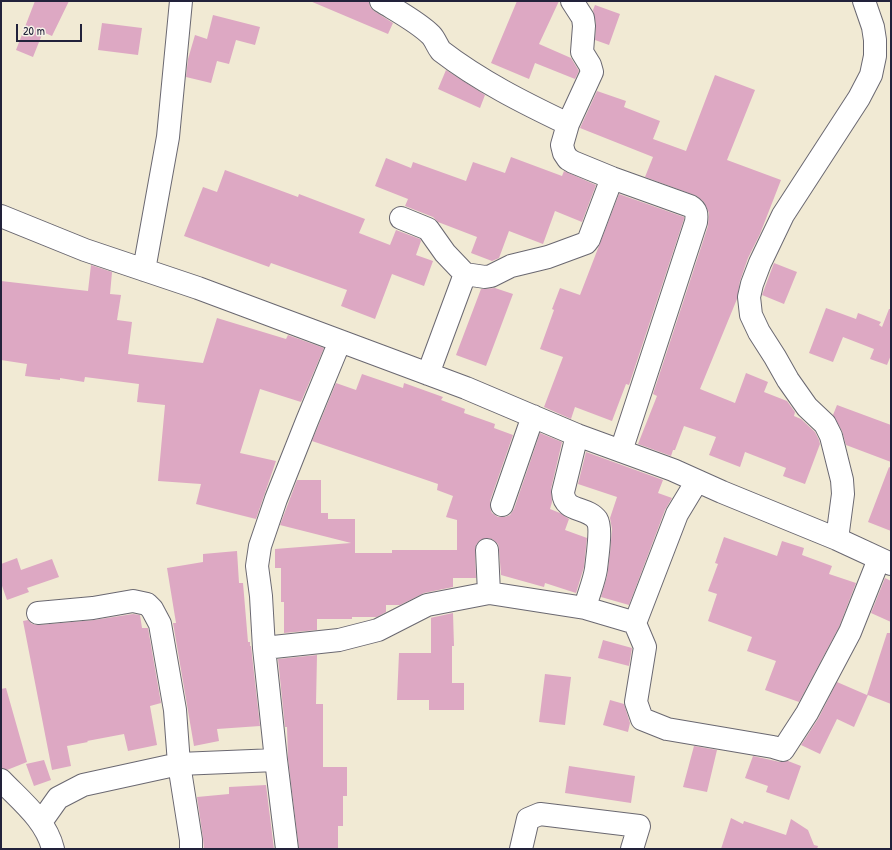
<!DOCTYPE html>
<style>
body{margin:0}
#map{position:relative;width:892px;height:850px;overflow:hidden;background:#f1ead4;font-family:"Patrick Hand",sans-serif}
canvas{display:block}
.frame{position:absolute;inset:0;border:2px solid #22223b;pointer-events:none}
.scale{position:absolute;left:16px;top:24px;width:66px;height:18px;box-sizing:border-box;border:2px solid #22223b;border-top:0;padding-left:5px;font-size:12px;line-height:14px;white-space:nowrap;color:#22223b;-webkit-text-stroke:3px #f7f3e8;paint-order:stroke}
</style>
<div id="map">
<canvas width="892" height="850"></canvas>
<div class="frame"></div>
<div class="scale">20 m</div>
</div>
<script>
const c = document.querySelector('canvas').getContext('2d');
c.lineJoin = 'round';
function fill(path, color) {
  c.fillStyle = color;
  c.fill(path, 'evenodd');
}
function trace(path, color, width, dash) {
  c.strokeStyle = color;
  c.lineWidth = width;
  c.lineCap = dash ? 'butt' : 'round';
  c.setLineDash(dash || []);
  c.stroke(path);
}
const building = new Path2D(`
 M35 1H69L52 36 43 32 33 57 16 50Z
 M310 1H369L370 7 374 11 393 23 388 34Z
 M517 1H559L539 44 571 58 579 71 575 79 535 63 529 79 491 63Z
 M595 5 620 14 609 45 595 40 596 24 593 10Z
 M213 15 260 27 255 45 236 40 229 64 217 61 211 83 186 77 188 59 195 35 207 39Z
 M102 23 142 28 138 55 98 50Z
 M446 70 485 95 480 108 438 89Z
 M715 75 755 90 727 160 781 180 760 234 748 258 740 281 737 299 700 389 735 403 746 373 768 382 764 392 787 401 795 412 794 416 801 419 815 432 819 440 820 444 805 484 783 476 786 468 745 452 740 467 709 455 716 437 684 426 675 450H673L671 456 638 444 657 396 653 394 708 226 709 213 704 202 697 196 645 177 653 157 580 128 597 91 626 101 624 107 660 121 653 139 686 151Z
 M511 157 562 176 564 171 596 185 582 222 555 211 543 244 509 231 499 258 492 261 471 253 477 237 438 222 433 217 405 206 408 199 375 186 386 158 411 168 413 162 466 181 473 162 505 173Z
 M225 170 298 197 299 194 365 219 359 233 390 245 396 230 420 239 421 241 416 255 433 261 424 286 392 274 375 319 341 306 347 290 271 263 269 267 184 236 203 187 217 192Z
 M619 194 684 217V219L629 385 626 384 612 421 575 407 571 419 544 407 563 357 540 349 554 310 552 309 560 288 580 295Z
 M774 263 797 272 784 304 762 295Z
 M91 265 112 272 110 294 121 295 117 320 132 322 128 354 203 363 217 318 286 339 288 335 324 348 301 402 260 389 240 453 276 461 256 519 196 504 201 484 158 481 165 405 137 402 139 384 85 377 84 382 60 378V380L25 376 27 364 1 360V281L88 291Z
 M495 288 513 294 486 366 456 355 481 289Z
 M826 308 856 319 858 313 881 322 879 325 882 327 889 309H891V355L887 365 870 359 874 349 843 337 833 362 809 353Z
 M362 374 403 388 404 383 443 397 441 400 465 409 464 413 495 424 494 428 513 435 490 501V508L492 513 498 517H505L510 515 514 509 540 433 562 442 551 489 552 502 550 509 560 513 569 519 565 530 587 538 584 567 576 593 545 583 544 587 501 575 499 549 498 544 492 539 486 538 480 540 476 545 475 551 476 578H453V587L424 593 400 605H386V612L377 617H352V619H317V630L284 633V602H281V568H275V549L351 543 280 525 297 480H321V513H328V519H355V553H392V550H457V520L446 517 453 496 437 490 438 484 312 441 336 383 356 390Z
 M837 405 891 425V462L846 445 842 431 833 415Z
 M586 452 663 480 658 493 672 498 665 510 629 605 601 597 607 576 610 553 612 529 610 518 617 497 578 484Z
 M889 467 891 468V531L868 522Z
 M724 537 777 556 782 541 804 548 802 555 832 566 829 574 856 583 839 627 799 702 765 690 776 661 747 651 752 637 708 621 717 594 708 591 718 564 715 563Z
 M237 551 239 583H243L248 642H250V646H251L260 726 217 729 219 741 194 746 173 623H176L167 568 203 562V554Z
 M17 558 21 570 52 559 59 577 27 588 29 592 7 600 1 583V564Z
 M885 578 891 581V622L871 613Z
 M453 613 454 646H452V683H464V710H429V700H397L399 653H431V618H430Z
 M133 614 140 615 142 628H148L161 703 150 706 157 745 128 751 124 734 87 741 88 742 67 746 71 766 52 770 23 621 28 620 32 624 39 625 94 620Z
 M887 633H891V704L868 695 854 727 837 719 820 754 801 745 818 719 837 682 867 695Z
 M603 640 632 648 629 666 598 658Z
 M317 655 316 704H323V767H347V796H343V826H338V849H299L288 759 287 727H285L278 659Z
 M545 674 571 677 565 725 539 722Z
 M6 688 27 762 7 770 1 768V689Z
 M610 700 624 704 630 723 628 732 603 725Z
 M694 746 717 750 707 792 683 787Z
 M753 756 780 762 788 761 801 766 789 800 766 792 768 786 745 778Z
 M44 760 51 780 34 786 26 764Z
 M569 766 635 776 631 803 565 793Z
 M266 785 274 849H204L203 838 197 797 229 794V787Z
 M731 818 743 824 744 821 786 835 791 819 808 830 814 845 818 846 817 849H721Z`);
const minor = new Path2D(`
 M381 1C397 11 418 22 431 35 435 39 437 46 441 51 480 81 524 103 568 124
 M572 1 583 18 584 26 582 52 590 65 592 72 568 124 562 145 564 153 568 159 573 162 612 178 690 206C697 210 697 215 696 222L621 451
 M1 216 85 250 198 288 466 388 577 435 673 470 722 492 837 539 891 564
 M401 218 428 229 445 253 465 274 485 277 491 276 511 266 548 257 586 243 589 239 612 178
 M144 270 168 137 181 1
 M428 374 465 274
 M502 505 533 416
 M837 539 843 494 842 480 831 436 825 424 807 407 788 380 775 357 759 332 751 315 749 297 752 284 760 263 783 215 859 98 871 75 875 56V40L873 27 864 1
 M487 550 489 593
 M585 608 629 621H634L637 618 677 514 697 481
 M38 613 93 608 133 601 147 604 152 609 160 624 175 710 179 764 191 840V849
 M634 621 645 647 636 702 642 719 667 729 773 747 783 750 807 713 850 632 879 559
 M264 648 339 640 378 630 427 605 489 593 585 608C588 595 594 582 596 569 597 559 602 528 597 520 587 506 564 513 563 492L577 435
 M1 780C21 801 46 820 53 849
 M41 822 58 798 83 785 179 764 276 760
 M287 849 276 760 264 648 261 596 257 566 260 546 276 499 307 421 340 341
 M521 849 528 819 540 814 639 826 632 849`);
fill(building, '#dda8c3');
trace(minor, '#6a6871', 24);
trace(minor, '#fff', 22);
</script>
